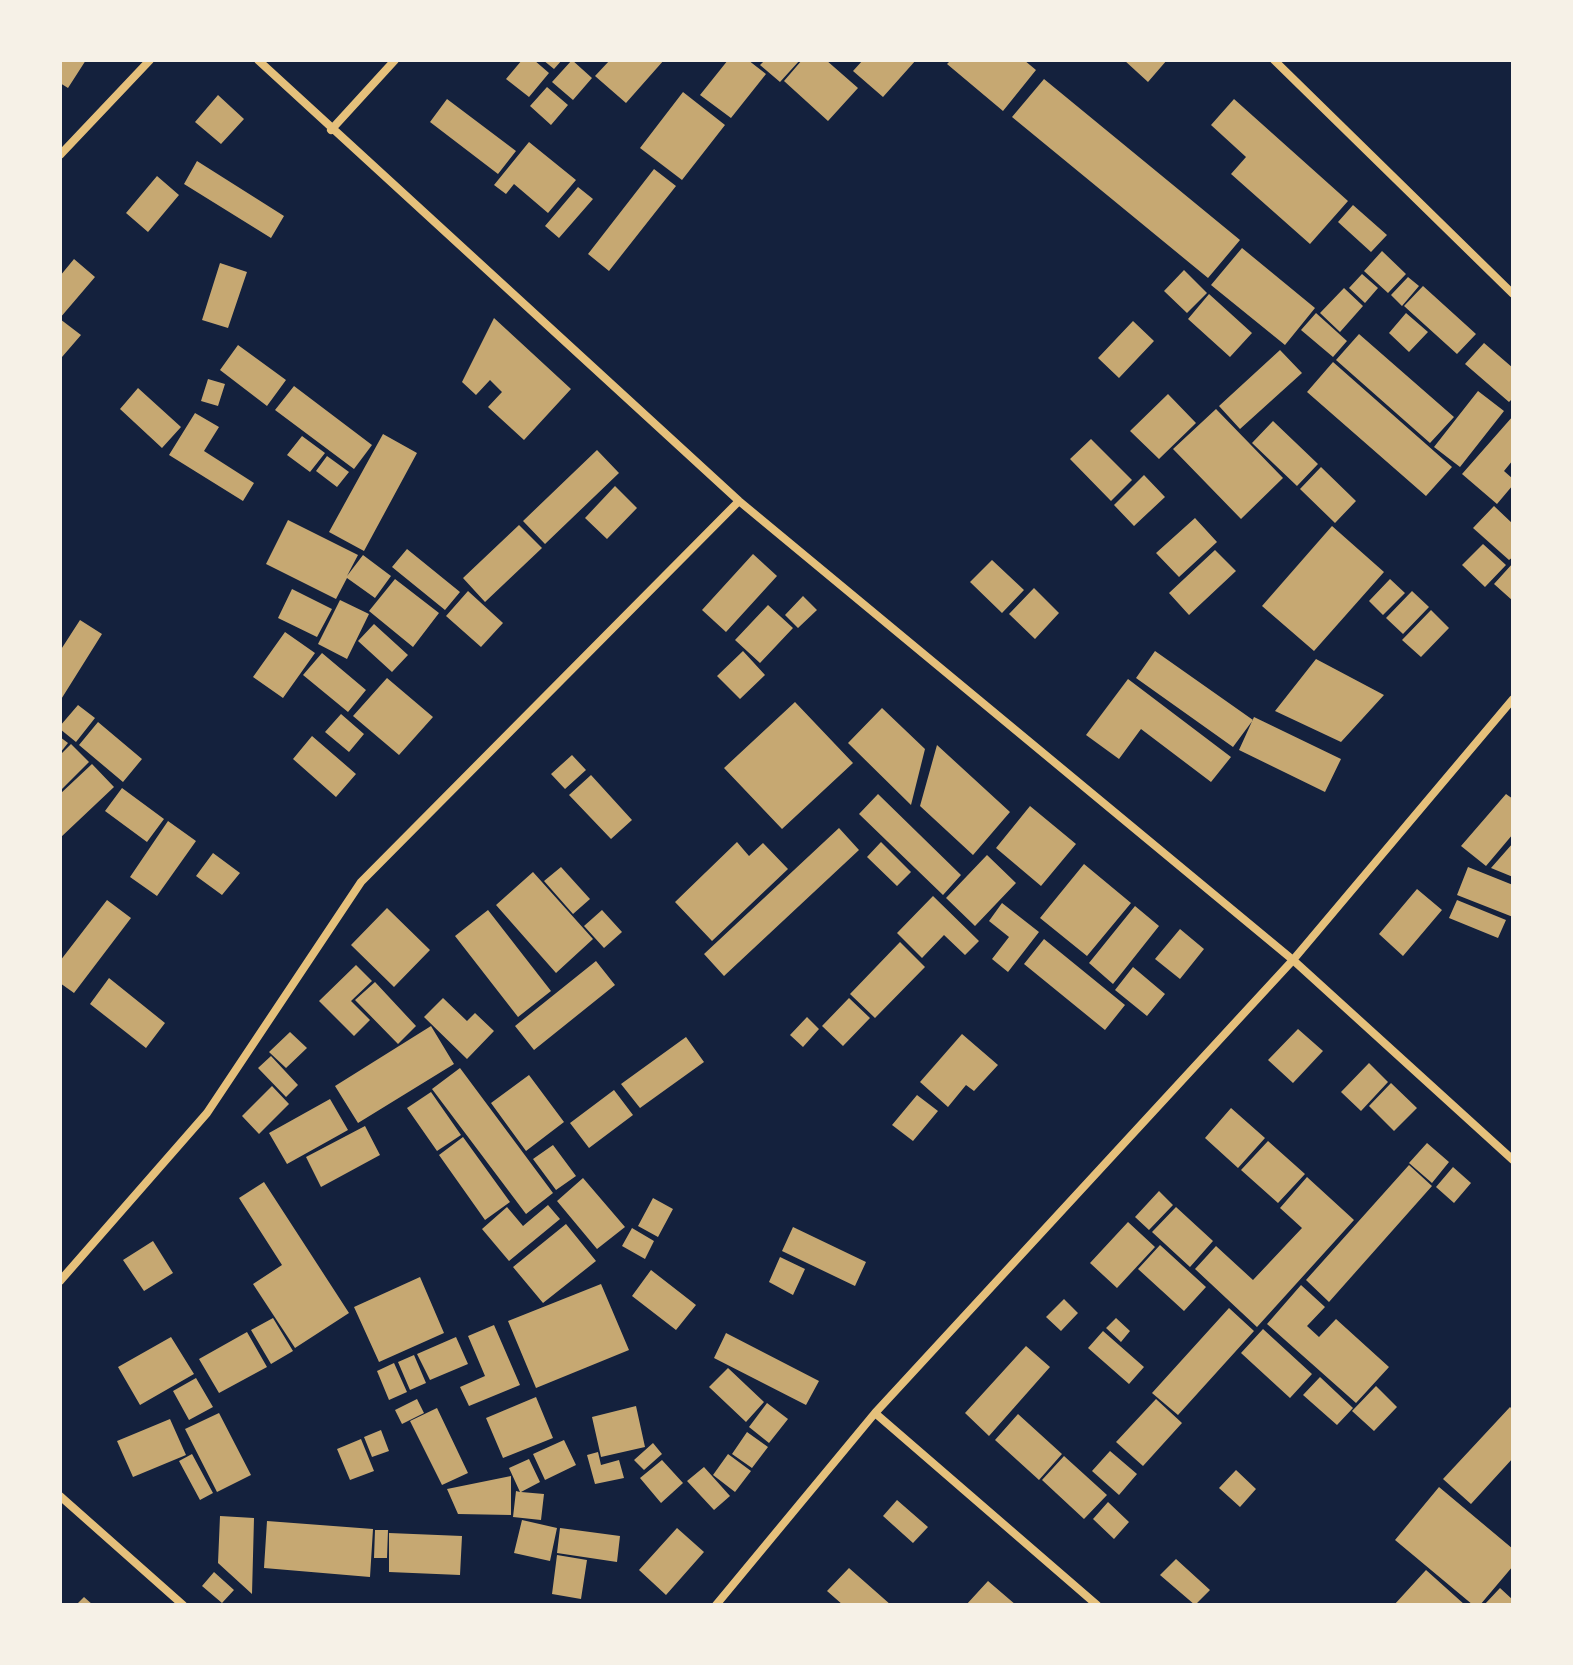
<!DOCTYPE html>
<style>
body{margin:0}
#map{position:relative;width:1573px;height:1665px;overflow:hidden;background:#14213d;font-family:"IBM Plex Sans",sans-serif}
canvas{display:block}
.frame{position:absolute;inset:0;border:62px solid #f6f1e7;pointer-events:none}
</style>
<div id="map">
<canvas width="1573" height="1665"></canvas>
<div class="frame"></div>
</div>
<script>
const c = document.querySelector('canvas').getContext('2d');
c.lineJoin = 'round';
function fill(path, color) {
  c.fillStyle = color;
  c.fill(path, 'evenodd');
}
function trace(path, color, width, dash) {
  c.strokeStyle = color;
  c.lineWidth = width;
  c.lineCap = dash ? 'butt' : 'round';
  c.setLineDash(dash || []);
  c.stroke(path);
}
const building = new Path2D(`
 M60 60H86L68 88 60 83Z
 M522 60H534L549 73 529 97 506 79Z
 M543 60H562L554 69Z
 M572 60 592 78 573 100 552 82Z
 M610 60H664L626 103 595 76Z
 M728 60H748L766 74 731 118 700 95Z
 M765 60H800L780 82 760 65Z
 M802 60H826L858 88 828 121 784 81Z
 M863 60H916L883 97 853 71Z
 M951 60H1024L1036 70 1003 111 947 64Z
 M1124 60H1167L1148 82Z
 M1044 79 1240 240 1208 278 1012 117Z
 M547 87 568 105 551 125 530 106Z
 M683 92 725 125 682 180 640 148Z
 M218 95 244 119 221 144 195 122Z
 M447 99 516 151 498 174 430 122Z
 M1234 99 1348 201 1310 244 1231 174 1246 157 1211 125Z
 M529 142 576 180 548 213 514 184 506 194 494 185Z
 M197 161 284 216 271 238 184 184Z
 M654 169 676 186 609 271 588 254Z
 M157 176 179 195 148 232 126 213Z
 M578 187 593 199 559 238 545 226Z
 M1353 205 1387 235 1371 252 1338 222Z
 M1242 248 1315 308 1285 345 1211 285Z
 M1382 251 1406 274 1388 293 1364 271Z
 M74 259 95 277 60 318V276Z
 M220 263 247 272 228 328 202 320Z
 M1184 270 1207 293 1187 313 1164 291Z
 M1362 274 1378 288 1365 303 1349 288Z
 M1408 277 1419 286 1402 306 1391 295Z
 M1423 286 1476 334 1457 354 1404 306Z
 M1344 288 1363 306 1340 332 1320 313Z
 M1209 294 1252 333 1230 357 1188 319Z
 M1316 313 1347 341 1333 357 1301 330Z
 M1406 313 1428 332 1409 352 1389 333Z
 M494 318 571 389 524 440 488 407 502 392 490 380 476 395 462 382Z
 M60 319 81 335 62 357 60 355Z
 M1133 321 1154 341 1119 378 1098 358Z
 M1359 334 1454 417 1430 443 1336 360Z
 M1484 343 1513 368V398L1509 402 1465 364Z
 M238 345 286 380 267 406 220 370Z
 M1280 350 1302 373 1240 429 1219 406Z
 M1333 362 1452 467 1426 496 1307 392Z
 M208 379 225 384 218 406 201 401Z
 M294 386 372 445 354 469 275 410Z
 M138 388 181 427 162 448 120 409Z
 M1478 391 1504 411 1460 467 1434 447Z
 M1168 394 1196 423 1159 459 1130 431Z
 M1216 409 1283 478 1241 519 1173 449Z
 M195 413 219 427 204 451 254 483 243 501 169 455Z
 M1513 416V460L1504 471 1513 479V485L1497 504 1462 474Z
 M1273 421 1318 464 1297 486 1252 443Z
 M383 434 417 453 364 551 329 532Z
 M302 436 325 453 310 472 287 455Z
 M1091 439 1132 480 1111 501 1070 459Z
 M597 450 619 473 545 544 523 521Z
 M327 456 349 472 337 487 316 471Z
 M1321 467 1356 501 1335 523 1300 489Z
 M1144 475 1165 497 1134 526 1114 505Z
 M615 486 637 508 607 539 585 518Z
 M1494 506 1513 524V557L1509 560 1473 528Z
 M1195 518 1217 542 1179 577 1156 553Z
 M288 520 358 555 347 576 363 555 391 576 375 598 347 578 336 599 266 564Z
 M519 525 542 548 485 602 463 578Z
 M1332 526 1384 572 1314 651 1262 606Z
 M1483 544 1506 565 1485 587 1462 565Z
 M407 549 460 592 445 610 392 567Z
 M1215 550 1236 571 1189 615 1169 593Z
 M753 554 777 576 726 632 702 610Z
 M992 560 1024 590 1002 613 970 582Z
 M1513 563V601L1494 584Z
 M395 579 439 613 413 647 369 611Z
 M1390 579 1405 593 1383 615 1369 601Z
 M1034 588 1059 613 1035 639 1009 614Z
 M292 589 332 609 317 637 278 618Z
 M468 591 503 623 481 647 446 616Z
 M1412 591 1429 607 1403 634 1386 618Z
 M803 596 817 610 798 628 785 615Z
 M340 600 369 614 347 659 318 644Z
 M768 605 793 628 760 663 735 640Z
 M1431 610 1449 628 1421 657 1402 640Z
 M80 620 102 634 60 701V651Z
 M374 624 408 655 392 672 358 641Z
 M285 632 315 653 283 698 253 677Z
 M743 651 765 675 740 699 717 676Z
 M1155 651 1253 720 1233 747 1136 678Z
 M322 653 366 690 348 712 303 675Z
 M1316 659 1384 695 1341 742 1275 711Z
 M387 678 433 717 399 755 353 716Z
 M1128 679 1231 757 1211 782 1141 729 1119 759 1086 735Z
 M795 702 853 763 782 829 724 768Z
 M78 705 95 718 76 742 60 729V726Z
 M882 708 925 749 911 805 848 743Z
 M341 714 364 734 349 752 325 732Z
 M1254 717 1341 759 1325 792 1239 750Z
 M98 722 142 759 123 782 79 745Z
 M312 736 356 774 336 797 293 759Z
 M60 737 68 743 60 753Z
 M71 744 89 762 60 791V755Z
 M937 745 1010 812 973 855 920 806Z
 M572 755 586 770 565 789 551 774Z
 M92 764 114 787 60 838V794Z
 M591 775 632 820 611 839 569 795Z
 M122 788 164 819 147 842 105 811Z
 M878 794 961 875 943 895 859 814Z
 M1506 794 1513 799V834L1486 866 1461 846Z
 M1030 806 1076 844 1041 886 996 848Z
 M168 821 196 841 157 896 130 877Z
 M839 828 859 850 724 976 704 954Z
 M737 842 749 856 763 843 788 869 712 941 675 902Z
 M881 842 911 872 897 886 867 857Z
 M1513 843V877L1491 868Z
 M213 853 240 873 222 895 196 876Z
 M987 855 1016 883 975 926 946 898Z
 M1084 864 1131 903 1087 956 1040 918Z
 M561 867 590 899 573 914 544 881Z
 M1468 867 1513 885V917L1457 895Z
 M533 872 593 939 556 973 496 905Z
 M1417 889 1442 910 1403 956 1379 934Z
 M933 896 979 941 965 955 944 935 922 958 897 933Z
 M107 900 131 918 74 993 60 983V961Z
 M1457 900 1506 920 1498 938 1449 918Z
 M1002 903 1039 932 1008 972 992 959 1009 937 989 921Z
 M1135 906 1159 926 1113 984 1089 963Z
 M387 908 430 950 394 987 351 945Z
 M488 910 551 991 518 1017 455 936Z
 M602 910 622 932 604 948 584 926Z
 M1180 929 1204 949 1180 979 1155 959Z
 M1044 939 1125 1005 1105 1030 1024 964Z
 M900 942 925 967 875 1018 850 994Z
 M596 961 615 985 534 1050 515 1026Z
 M356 965 372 981 351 1001 370 1020 354 1036 319 1001Z
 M1133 967 1165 994 1147 1016 1115 990Z
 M109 978 165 1023 146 1048 90 1004Z
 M375 982 416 1026 398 1044 355 1000Z
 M443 998 467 1021 475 1013 494 1031 467 1059 424 1017Z
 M849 998 870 1018 843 1046 822 1026Z
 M807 1017 819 1029 803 1047 790 1035Z
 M431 1026 454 1064 358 1123 335 1086Z
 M1298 1029 1323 1051 1293 1083 1268 1060Z
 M290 1032 307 1048 286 1068 269 1052Z
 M962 1034 998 1065 974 1091 966 1085 948 1107 920 1082Z
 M686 1037 704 1062 640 1108 621 1084Z
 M271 1056 298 1085 286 1097 258 1068Z
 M1369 1063 1388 1082 1361 1111 1341 1092Z
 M460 1068 553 1193 526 1214 432 1089Z
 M529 1075 564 1122 526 1151 491 1103Z
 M1391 1083 1417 1108 1394 1131 1369 1106Z
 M272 1086 289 1104 259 1134 242 1116Z
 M614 1090 633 1115 589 1148 570 1123Z
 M431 1092 461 1135 437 1151 407 1108Z
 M917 1095 938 1111 913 1141 892 1125Z
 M330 1099 348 1130 287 1164 269 1133Z
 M1231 1108 1265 1138 1238 1168 1205 1138Z
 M365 1126 380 1155 321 1187 306 1157Z
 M463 1137 510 1202 485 1220 439 1155Z
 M1268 1141 1305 1174 1278 1203 1241 1170Z
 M1427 1143 1449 1162 1432 1183 1409 1163Z
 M553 1145 576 1176 556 1190 533 1159Z
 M1409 1165 1432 1186 1329 1302 1306 1280Z
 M1453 1167 1471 1183 1454 1203 1436 1187Z
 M1307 1177 1354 1220 1257 1327 1195 1269 1216 1246 1253 1280 1302 1228 1280 1208Z
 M583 1178 625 1227 597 1249 557 1201Z
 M264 1182 349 1313 295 1348 253 1284 282 1265 239 1198Z
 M1159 1191 1173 1205 1149 1230 1135 1217Z
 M653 1198 673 1209 658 1237 638 1226Z
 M548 1205 560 1219 509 1261 482 1229 507 1207 523 1226Z
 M1176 1207 1213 1241 1190 1267 1152 1232Z
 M1128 1222 1155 1247 1117 1288 1090 1263Z
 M566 1224 596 1261 543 1303 513 1267Z
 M793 1227 866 1262 855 1286 782 1251Z
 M632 1228 654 1241 645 1259 622 1246Z
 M153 1241 173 1273 144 1291 123 1260Z
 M1160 1245 1206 1287 1184 1311 1138 1269Z
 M780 1257 805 1269 793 1295 769 1282Z
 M651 1270 696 1305 676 1330 632 1296Z
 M420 1277 444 1333 379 1362 354 1307Z
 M601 1284 629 1350 536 1388 508 1321Z
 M1301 1285 1325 1307 1307 1326 1319 1337 1336 1319 1389 1367 1356 1403 1267 1324Z
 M1064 1299 1078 1313 1061 1331 1046 1317Z
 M1229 1308 1254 1331 1178 1415 1152 1393Z
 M273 1318 293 1351 271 1364 251 1330Z
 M1116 1318 1130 1331 1121 1342 1106 1328Z
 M494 1325 520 1385 469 1406 460 1387 485 1376 468 1336Z
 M1263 1329 1312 1374 1290 1398 1241 1353Z
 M1103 1331 1144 1367 1129 1384 1088 1348Z
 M247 1332 267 1367 219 1393 199 1359Z
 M726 1333 819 1381 806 1405 714 1358Z
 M171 1337 194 1374 140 1405 118 1367Z
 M456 1337 468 1364 430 1380 417 1354Z
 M1026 1346 1050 1367 989 1436 965 1413Z
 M414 1355 426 1383 410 1390 398 1362Z
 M394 1363 407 1392 389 1400 377 1371Z
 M728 1368 764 1402 746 1422 709 1387Z
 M1320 1377 1353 1408 1337 1425 1303 1395Z
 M196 1378 213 1407 189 1420 173 1391Z
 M1376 1386 1397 1407 1374 1431 1352 1411Z
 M536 1397 553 1438 503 1458 486 1418Z
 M417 1399 424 1413 402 1424 395 1410Z
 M1156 1399 1182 1423 1143 1466 1116 1442Z
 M767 1403 788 1419 769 1443 749 1427Z
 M636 1406 645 1447 601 1457 592 1417Z
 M1510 1407 1513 1410V1458L1471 1504 1443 1479Z
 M437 1408 468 1473 442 1485 410 1421Z
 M219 1413 251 1475 217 1492 185 1429Z
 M1018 1414 1062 1454 1039 1480 995 1440Z
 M170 1419 186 1455 133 1477 117 1441Z
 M381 1430 389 1451 372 1457 364 1437Z
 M747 1432 768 1447 752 1468 732 1454Z
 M361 1439 374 1471 350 1480 337 1449Z
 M564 1440 576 1465 545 1480 533 1454Z
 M653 1443 662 1454 644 1470 634 1460Z
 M1110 1451 1137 1474 1119 1495 1092 1471Z
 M598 1452 601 1465 619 1460 624 1478 595 1484 587 1455Z
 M192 1454 213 1493 200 1500 179 1461Z
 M728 1454 751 1471 735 1492 713 1475Z
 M1064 1456 1107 1495 1084 1519 1042 1480Z
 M529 1459 540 1482 521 1492 544 1494 541 1520 513 1517 516 1491 520 1492 509 1468Z
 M662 1460 683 1483 661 1503 640 1478Z
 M704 1467 730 1496 714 1510 687 1481Z
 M1236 1470 1256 1489 1240 1507 1219 1488Z
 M511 1476V1515L458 1514 447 1489Z
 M1439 1487 1513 1549V1566L1480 1605H1473L1395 1540Z
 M897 1500 928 1527 913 1543 883 1516Z
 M1108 1502 1129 1522 1114 1539 1093 1519Z
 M220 1516 254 1518 252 1594 218 1563Z
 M522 1520 557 1528 550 1561 514 1553Z
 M267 1521 373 1529 370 1577 264 1568Z
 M560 1528 620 1536 617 1562 557 1553Z
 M677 1528 704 1552 666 1595 639 1570Z
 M375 1530H388L387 1558H374Z
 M389 1533 462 1536 460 1575 389 1572Z
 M557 1555 587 1560 581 1599 552 1594Z
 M1176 1559 1210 1590 1195 1605 1160 1575Z
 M849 1568 891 1605H843L827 1591Z
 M1426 1570 1465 1605H1394Z
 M214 1572 234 1590 222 1603 202 1586Z
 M988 1581 1016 1605H966Z
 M1500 1588 1513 1600V1605H1484Z
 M84 1597 93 1605H76Z`);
const minor = new Path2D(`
 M258 60 739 501 1293 960 1513 1160
 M1274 60 1513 294
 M331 130 395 60
 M60 155 150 60
 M60 1281 207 1113 361 882 739 501
 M875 1413 1097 1605
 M60 1496 183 1605
 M716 1605 875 1413 1293 960 1513 699`);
fill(building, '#c6a872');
trace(minor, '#e5c07b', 8);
</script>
